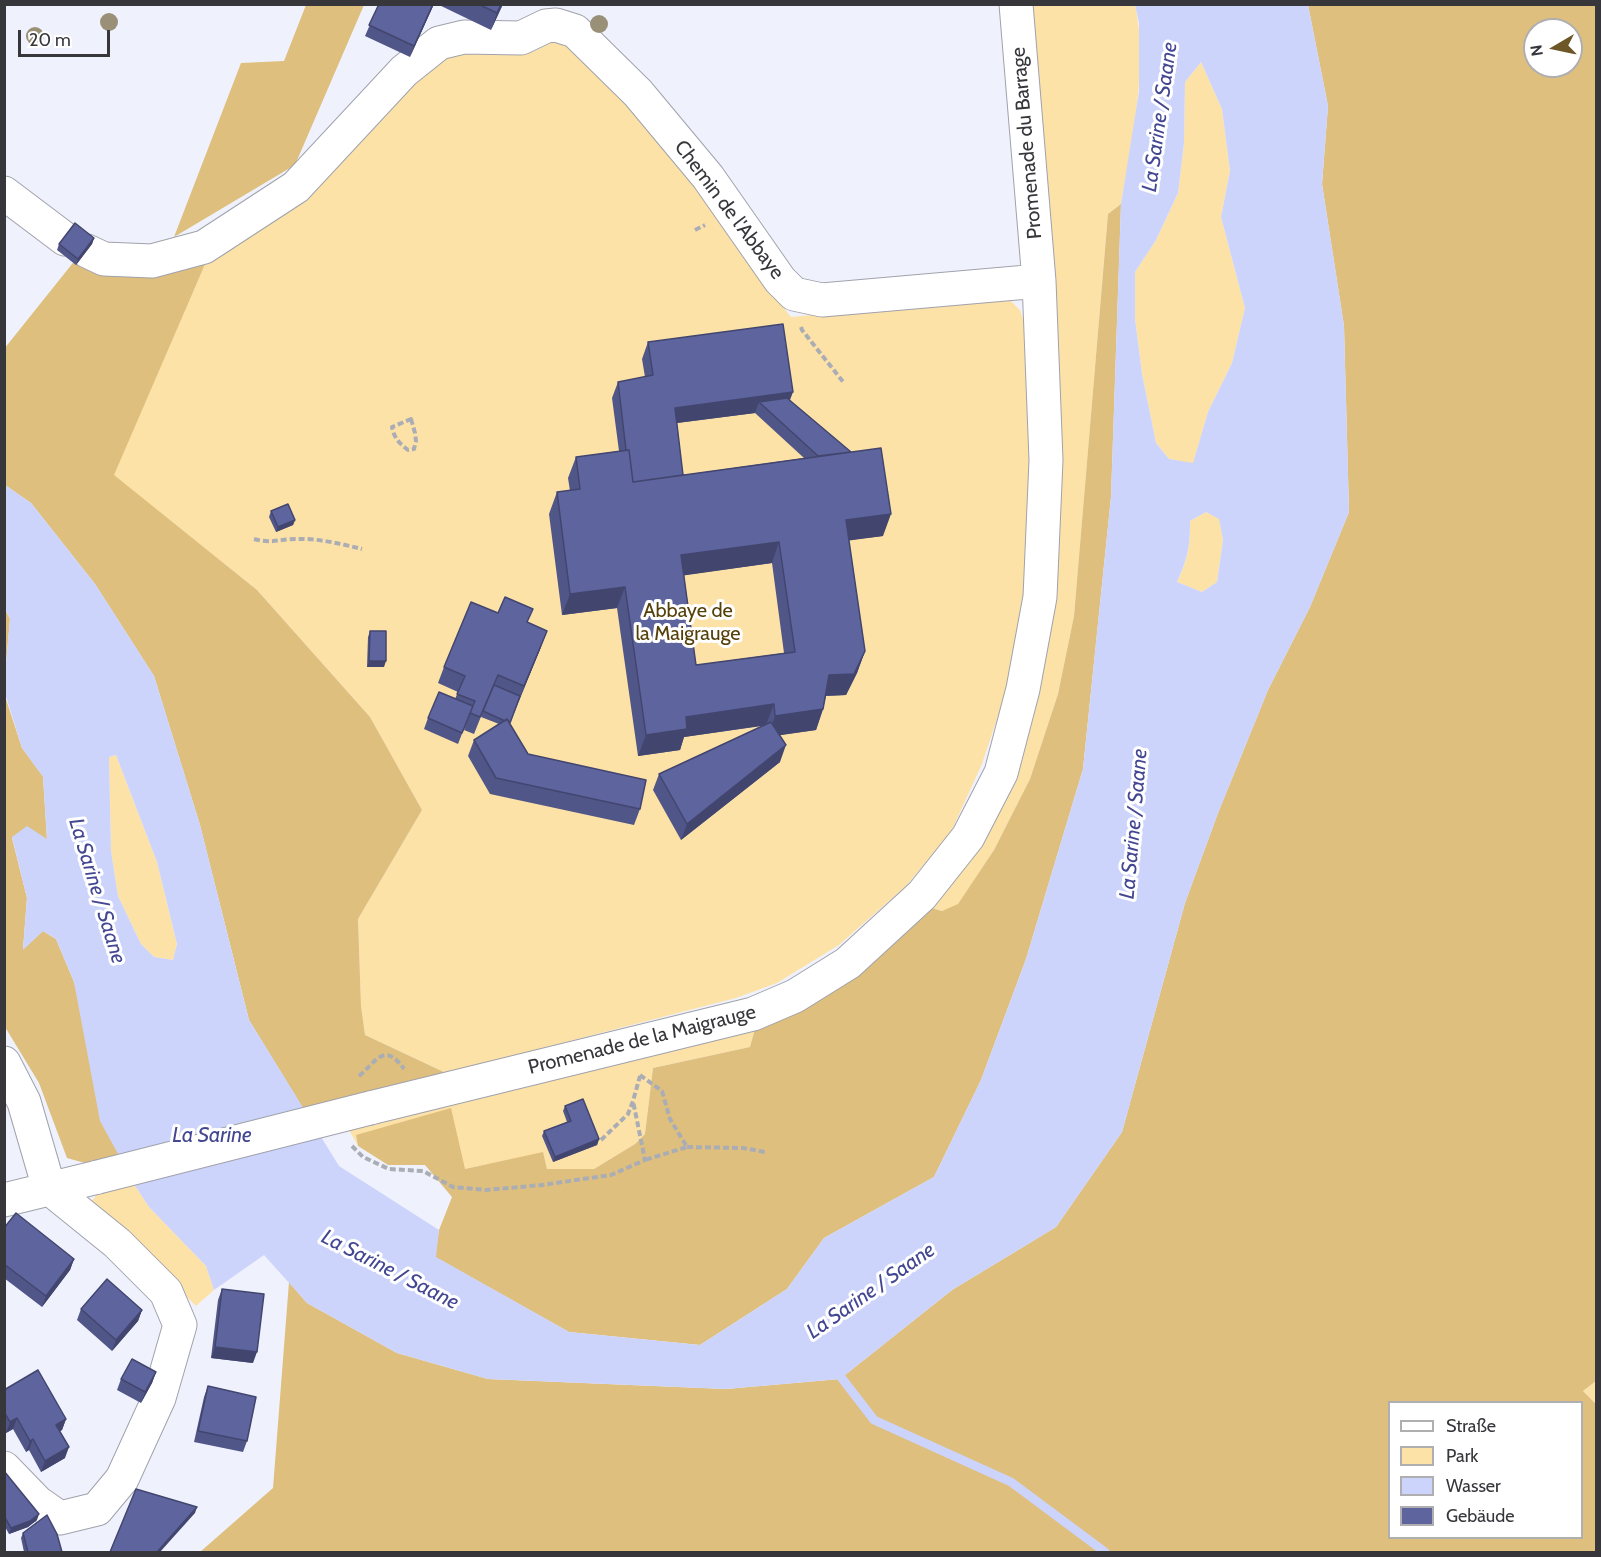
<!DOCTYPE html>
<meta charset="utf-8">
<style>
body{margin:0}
#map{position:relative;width:1601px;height:1557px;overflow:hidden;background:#eff2fd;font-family:Cabin,sans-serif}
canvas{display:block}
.frame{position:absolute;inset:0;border:6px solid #36363b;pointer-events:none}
.legend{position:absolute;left:1388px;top:1401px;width:195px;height:138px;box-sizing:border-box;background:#fff;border:2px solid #afafb1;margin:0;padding:8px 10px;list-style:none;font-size:18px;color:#36363b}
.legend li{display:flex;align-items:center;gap:12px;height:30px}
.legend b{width:30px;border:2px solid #afafb1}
.north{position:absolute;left:1523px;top:18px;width:60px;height:60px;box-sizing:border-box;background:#fff;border:2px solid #afafb1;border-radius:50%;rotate:261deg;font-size:16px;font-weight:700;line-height:24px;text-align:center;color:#36363b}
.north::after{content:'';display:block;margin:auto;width:21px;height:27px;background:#6d5727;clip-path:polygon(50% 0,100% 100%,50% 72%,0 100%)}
.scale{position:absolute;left:18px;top:30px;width:92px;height:27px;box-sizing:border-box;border:3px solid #36363b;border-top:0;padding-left:8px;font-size:18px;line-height:21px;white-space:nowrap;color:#36363b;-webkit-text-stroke:4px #fff;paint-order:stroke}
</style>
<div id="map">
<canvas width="1601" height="1557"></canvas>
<div class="frame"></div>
<ul class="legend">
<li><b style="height:8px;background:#fff"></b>Straße</li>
<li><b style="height:16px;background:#fde2a8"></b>Park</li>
<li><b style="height:16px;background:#cdd4fb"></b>Wasser</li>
<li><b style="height:16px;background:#5e649e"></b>Gebäude</li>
</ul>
<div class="north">N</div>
<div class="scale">20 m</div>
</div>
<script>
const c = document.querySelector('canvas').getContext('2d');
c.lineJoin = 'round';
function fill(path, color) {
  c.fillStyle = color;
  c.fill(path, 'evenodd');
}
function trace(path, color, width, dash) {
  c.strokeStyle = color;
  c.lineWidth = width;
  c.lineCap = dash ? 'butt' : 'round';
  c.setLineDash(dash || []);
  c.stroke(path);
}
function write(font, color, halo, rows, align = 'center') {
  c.font = font + ' Cabin,sans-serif';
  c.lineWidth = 6;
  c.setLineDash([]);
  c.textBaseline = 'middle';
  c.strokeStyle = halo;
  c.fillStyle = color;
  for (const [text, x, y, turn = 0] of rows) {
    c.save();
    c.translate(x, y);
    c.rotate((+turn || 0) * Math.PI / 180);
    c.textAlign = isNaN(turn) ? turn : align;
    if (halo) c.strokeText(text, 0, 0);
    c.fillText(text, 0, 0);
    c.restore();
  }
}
const green = new Path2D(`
 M1028 5H1135C1149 68 1131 141 1121 204L1108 214 1074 616 1058 694 1030 779 994 850 958 905 942 911 928 907 1034 694Z
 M558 39 622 91 684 160 779 302 791 317 1007 297 1020 310 1029 336 1031 460 1024 594 1009 683 982 764 951 832 906 886 839 945 777 983 736 998 446 1073 365 1035 361 1006 358 919 422 810 370 717 257 590 113 475 206 262 443 49 533 52Z
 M1201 62 1222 109 1230 171 1221 217 1245 308 1232 363 1208 412 1193 464 1169 459 1156 443 1142 374 1135 319V272L1156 240 1178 193 1184 143 1185 82Z
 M1206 512 1219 518 1223 540 1217 582 1202 592 1177 582C1188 558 1190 549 1190 521Z
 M116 755 157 862 177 944 173 960 154 957 141 944 118 896 111 851 109 757Z
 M757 1022 750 1047 653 1068 645 1134 635 1144 594 1169H547L543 1153 465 1169 356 1135 358 1146 345 1123Z
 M130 1178 149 1207 206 1266 214 1290 196 1306 91 1202 102 1188Z
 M1596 1381V1404L1583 1391Z`);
const forest = new Path2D(`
 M306 5H364L295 165 174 237 241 63 284 61Z
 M1308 5H1596V1381L1583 1391 1596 1404V1552H200L273 1488 289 1282 307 1303 397 1353 488 1379 726 1389 840 1379 952 1290 1056 1227 1122 1132 1185 903 1218 813 1268 690 1310 607 1349 512 1344 326 1322 184 1328 106ZM1535 30H1571V66H1535ZM1390 1402H1582V1538H1390Z
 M1121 204 1111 497 1083 769 1026 959 981 1080 934 1177 824 1238 787 1289 700 1345 569 1332 435 1257 439 1230 452 1197 425 1165H388L358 1146 356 1135 451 1108 465 1169 543 1152 547 1169H594L635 1144 645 1134 653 1068 750 1047 757 1022 928 907 942 911 958 904 994 850 1030 779 1058 694 1074 616 1108 214Z
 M76 259 206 262 114 475 257 590 370 717 422 810 358 919 361 1006 365 1035 446 1073 309 1118 249 1020 200 825 154 676 95 584 31 503 5 485 4 349Z
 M5 609 10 619 5 675Z
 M4 693 22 748 43 776 47 840 12 838 27 898 23 949 43 931 56 939 74 982 123 1163 99 1167 67 1158 39 1083 5 1027Z`);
const water = new Path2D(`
 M1135 5H1308L1328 106 1322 184 1344 326 1349 512 1310 607 1268 690 1218 813 1185 903 1122 1132 1056 1227 952 1290 840 1379 726 1389 488 1379 397 1353 307 1303 264 1255 214 1290 206 1266 149 1207 130 1178 123 1163 100 1121 74 982 56 939 43 931 23 950 27 898 12 837 27 826 47 839 43 777 22 748 5 693V675L10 619 5 609V485L31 503 95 584 154 676 200 825 249 1020 339 1166 439 1230 436 1257 569 1332 700 1345 787 1289 824 1238 934 1177 981 1080 1026 959 1083 769 1111 497 1121 204 1139 91V23ZM1201 62 1222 109 1230 171 1221 217 1245 308 1232 363 1208 412 1193 463 1169 459 1156 443 1142 374 1135 319V272L1156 240 1178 193 1184 143 1185 82ZM1206 512 1219 519 1223 540 1217 582 1202 592 1177 582C1188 557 1190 548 1190 521ZM116 755 157 862 177 944 173 960 154 957 141 944 118 896 111 851 109 757Z`);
const stream = new Path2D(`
 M834 1368 874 1420 1011 1482 1105 1552`);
const path = new Path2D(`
 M695 230 705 225
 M801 327 802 330 844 383
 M411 419 415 433 416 441 414 449 408 450C399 443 394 438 392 427Z
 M254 539C272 544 279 539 296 539 317 538 342 544 362 549
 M640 1075 662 1091 670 1119 687 1147 645 1160
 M359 1076C376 1062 384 1041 404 1069
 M601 1140 628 1114 633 1101 640 1076
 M352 1146 363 1157 389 1169 423 1171 453 1187 486 1190 542 1185 611 1175 645 1160 633 1101
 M687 1147 743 1148 765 1152`);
const minor = new Path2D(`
 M4 193 65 239
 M87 251 104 259 152 261 204 247 296 187 404 71 439 43 464 37 521 38 546 26 556 25 575 31 638 93 708 177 780 280 794 294 822 300 1039 281
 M4 1063 24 1102 49 1188
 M370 1108 753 1014 795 996 848 963 922 895 968 837 1001 773 1023 689 1040 597 1046 460 1039 281 1016 4
 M4 1200 98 1177
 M4 1468 37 1502 60 1518 97 1509 122 1479 159 1398 180 1325 166 1292 117 1243 49 1188`);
const minorBridge = new Path2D(`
 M98 1177 370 1108`);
const trees = [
 [109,22],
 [599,24],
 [35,36]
];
const wall = new Path2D(`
 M379 4H434L410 57 365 36Z
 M437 4H503L491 30Z
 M94 238 92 244 76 265 57 250 59 244Z
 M648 342 790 400 883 536 849 540 865 651 857 673 846 695 826 696 823 709 816 730 779 735 780 762 681 840 653 790 659 774 762 726 684 737 680 750 638 756 617 608 562 615 549 514 557 492 570 491 568 478 576 457 619 451 612 398 618 382 645 377 642 359ZM755 413 804 458 683 475 677 423ZM772 563 784 653 696 665 684 575Z
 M271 511 295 520 293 525 276 532 269 517Z
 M498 613 528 622 541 647 509 724 528 754 640 809 634 825 490 794 468 756 474 740 499 724 481 717 482 714 474 734 464 730 467 721 458 744 424 729 428 718 455 699 458 692 438 683 444 667Z
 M370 631 384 667H367L368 637Z
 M565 1106 599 1139 597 1145 553 1162 542 1136 544 1131 567 1122 563 1111Z
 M4 1228 74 1259 70 1270 42 1307 4 1278Z
 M222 1289 253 1363 211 1358 218 1300Z
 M81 1309 142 1310 138 1321 112 1351 77 1320Z
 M156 1372 152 1383 141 1403 117 1390 121 1379Z
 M208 1386 247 1441 243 1452 194 1442 204 1397Z
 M4 1390 66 1419 62 1430 60 1431 65 1458 41 1472 29 1450 26 1452 13 1429 6 1433 4 1430Z
 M4 1471 37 1520 28 1527 9 1534 4 1525Z
 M23 1533 62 1552H24L21 1538Z`);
const shadedWall = new Path2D(`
 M433 4H434L410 57 414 46Z
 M501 4H503L491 30 497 13Z
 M94 238 92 244 76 265 78 259Z
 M793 392 787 408 759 402 755 413 669 424 675 408Z
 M891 514 883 536 838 542 846 520Z
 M295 520 293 525 276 532 278 527Z
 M779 542 772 563 673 577 681 555Z
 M625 587 617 608 562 615 570 594Z
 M547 631 541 647 508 728 524 686Z
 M865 651 857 673 846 695 821 696 829 675Z
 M369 661H386L384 667H367Z
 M774 704 766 725 684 737 680 750 638 756 646 735 686 717Z
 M823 709 816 730 768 737 775 716Z
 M786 745 780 762 681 840 687 824Z
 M599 1139 597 1145 553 1162 555 1157Z
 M74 1259 70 1270 42 1307 46 1296Z
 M142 1310 138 1321 112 1351 116 1340Z
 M215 1347 257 1352 253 1363 211 1358Z
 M156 1372 152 1383 141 1403 145 1392Z
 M17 1418 13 1429 6 1433 10 1422Z
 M66 1419 62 1430 52 1436 56 1425Z
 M33 1439 29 1450 26 1452 30 1441Z
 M69 1447 65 1458 41 1472 45 1461Z
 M197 1507 195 1513 160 1552H157Z
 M39 1514 37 1520 28 1527 9 1534 11 1528Z`);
const building = new Path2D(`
 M379 4H433L414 46 369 25Z
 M478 4H501L497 13Z
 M75 223 94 238 78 259 59 244Z
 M783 324 793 392 675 408 683 475 633 482 629 450H626L618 382 653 375 648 342Z
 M787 398 851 452 818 456 759 402Z
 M881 448 891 514 846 520 865 651 854 674 829 675 823 709 775 716 774 704 686 717 687 729 646 735 625 587 570 594 557 492 580 489 576 457 629 450 633 482ZM779 542 795 652 696 665 681 555Z
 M288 504 295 520 278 527 271 511Z
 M505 597 533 609 527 622 547 631 524 686 498 675 480 717 470 713 475 701 457 694 465 676 444 667 471 602 498 613Z
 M370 631H386V661H369Z
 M494 685 520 696 510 723 507 719 505 721 483 711Z
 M439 692 473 706 462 733 428 718Z
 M507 719 528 754 646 780 640 809 496 778 474 740Z
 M771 722 786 745 687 824 659 774Z
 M583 1099 599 1139 555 1157 544 1131 571 1121 565 1106Z
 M16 1213 74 1259 46 1296 4 1264V1228Z
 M107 1279 142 1310 116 1340 81 1309Z
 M222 1289 264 1294 257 1352 215 1347Z
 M132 1359 156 1372 145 1392 121 1379Z
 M38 1370 66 1419 56 1425 69 1447 45 1461 33 1439 30 1441 17 1418 10 1422 4 1412V1390Z
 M208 1386 256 1397 247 1441 198 1431Z
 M4 1471 39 1514 30 1521 11 1528 4 1516Z
 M136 1489 197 1507 157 1552H110Z
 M47 1515 57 1534 62 1552H28L23 1533Z`);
const streetNames = [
 ["Promenade du Barrage",1027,143,-95],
 ["Chemin de l'Abbaye",729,210,53],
 ["Promenade de la Maigrauge",642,1040,-14]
];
const parkNames = [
 ["Abbaye de",688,611],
 ["la Maigrauge",688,634]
];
const waterNames = [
 ["La Sarine / Saane",1160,117,-82],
 ["La Sarine / Saane",1134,824,-85],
 ["La Sarine / Saane",97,891,73],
 ["La Sarine",212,1136],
 ["La Sarine / Saane",390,1270,27],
 ["La Sarine / Saane",871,1291,-35]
];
fill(green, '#fde2a8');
fill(forest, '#debf7d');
fill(water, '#cdd4fb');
trace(stream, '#cdd4fb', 9);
trace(minor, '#a0a2ac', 35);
trace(path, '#abadb5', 4, [6, 3]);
trace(minor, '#fff', 33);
trace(minorBridge, '#a0a2ac', 35, []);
trace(minorBridge, '#fff', 33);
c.fillStyle = '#9a9077';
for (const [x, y] of trees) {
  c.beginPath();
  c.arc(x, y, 9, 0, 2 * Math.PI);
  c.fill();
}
fill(wall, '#515688');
fill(shadedWall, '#42466f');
fill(building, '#5e649e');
trace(building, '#42466f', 1.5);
write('20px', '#36363b', '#fff', streetNames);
write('20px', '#55400a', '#fff', parkNames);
write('italic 21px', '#434792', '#fff', waterNames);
</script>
